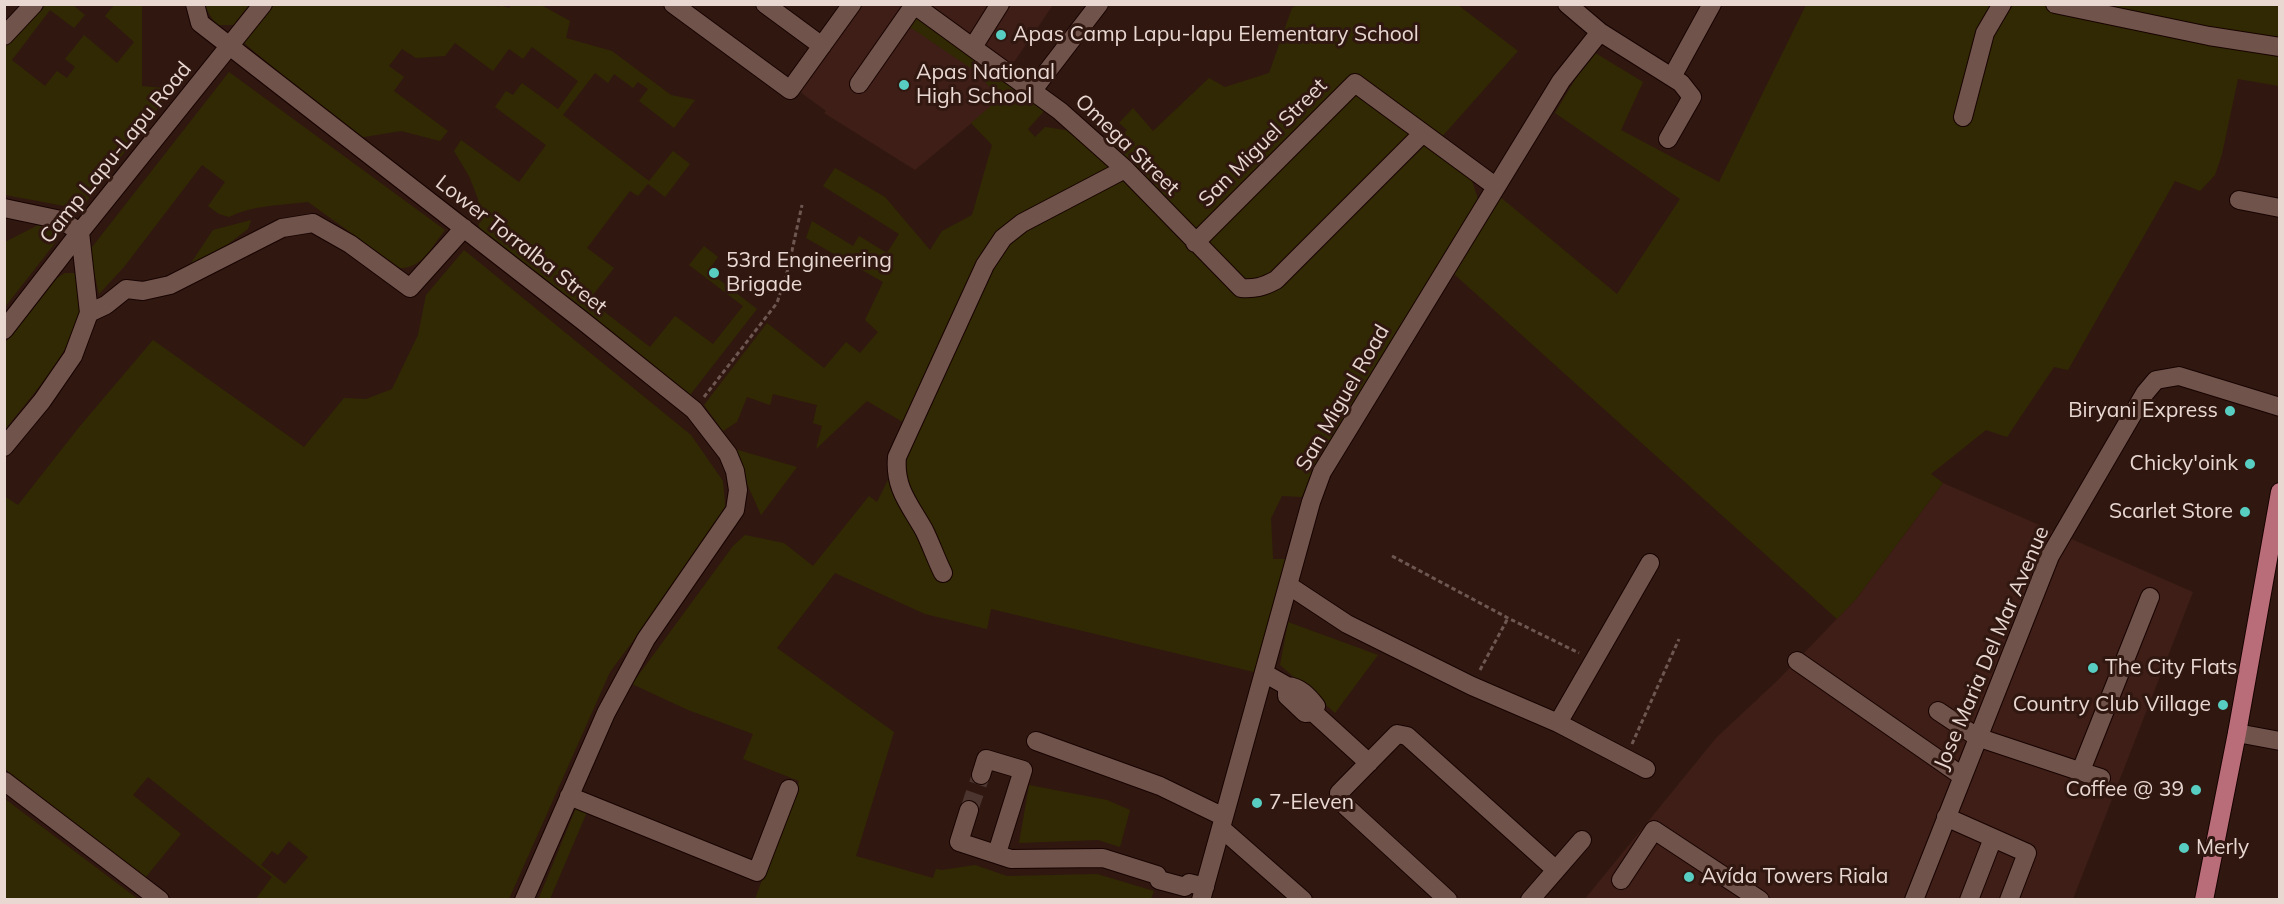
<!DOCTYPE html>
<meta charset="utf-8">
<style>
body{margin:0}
#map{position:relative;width:2284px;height:904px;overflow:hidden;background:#301811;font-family:Mulish,sans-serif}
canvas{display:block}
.frame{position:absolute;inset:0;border:6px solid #e9d7d2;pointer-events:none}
</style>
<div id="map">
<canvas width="2284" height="904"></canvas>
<div class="frame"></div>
</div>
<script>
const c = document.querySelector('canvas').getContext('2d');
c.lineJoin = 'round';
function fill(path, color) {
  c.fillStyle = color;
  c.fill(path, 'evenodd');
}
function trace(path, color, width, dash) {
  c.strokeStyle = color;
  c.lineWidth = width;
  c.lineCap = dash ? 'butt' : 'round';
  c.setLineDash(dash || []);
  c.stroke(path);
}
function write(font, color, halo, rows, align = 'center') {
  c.font = font + ' Mulish,sans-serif';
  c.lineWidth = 6;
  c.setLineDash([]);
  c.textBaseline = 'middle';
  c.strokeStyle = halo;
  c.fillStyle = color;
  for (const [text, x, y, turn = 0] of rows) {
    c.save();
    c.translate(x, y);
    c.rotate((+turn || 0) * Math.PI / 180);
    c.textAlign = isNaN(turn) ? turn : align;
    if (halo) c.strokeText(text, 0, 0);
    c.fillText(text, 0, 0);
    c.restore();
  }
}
const built = new Path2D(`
 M857 4 902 5 1012 82 1003 97 915 170 824 113 826 111 796 89Z
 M927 5H1053L1012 65Z
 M1943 483 2193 592 2073 899 1584 900 1716 738 1779 679 1856 599Z`);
const green = new Path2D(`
 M493 4 498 7 500 5 509 8 511 5H541L570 21 566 38 612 51 671 95 695 100 674 128 639 101 648 89 638 82 633 88 614 74 608 83 595 73 563 115 649 181 673 151 690 164 665 197 648 184 638 196 630 191 587 248 614 268 589 300 650 347 675 316 713 344 743 306 689 265 704 246 718 257 708 271 757 309 690 395 479 232 478 199 469 176 454 151 461 140 519 182 546 145 495 107 506 91 513 95 522 83 558 109 578 81 532 47 523 59 509 49 493 71 455 43 445 56 416 58 402 49 389 66 404 77 394 91 448 131 440 141 401 131 358 138 244 43 274 5Z
 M2275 4 2279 7V86L2238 79 2222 154 2215 175 2200 191 2175 181 2068 370 2054 367 2007 437 1986 430 1931 474 1943 483 1856 599 1837 619 1454 274 1499 196 1617 294 1680 199 1555 113 1592 51 1643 82 1621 130 1719 182 1806 5Z
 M44 5H73L85 15 74 28 50 10 12 60 45 86 57 71 67 78 75 67 65 59 84 35 117 63 134 42 105 16 114 5H142V86L173 89 81 209 5 195 4 46Z
 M204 5H249L234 25H216Z
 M1297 5H1458L1518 51 1432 148 1472 181 1479 202 1380 366 1322 453 1302 497 1282 496 1271 518 1273 559H1290L1254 672 991 609 987 629 925 614 835 573 777 648 894 732 856 856 933 878 936 869 942 870 975 865 1007 876 1097 874 1154 891 1151 899H755L799 781 743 759 753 734 688 710 632 684 733 546 745 535 784 543 813 566 869 496 877 502 892 472 908 425 867 401 816 449 822 426 813 423 817 405 773 394 770 405 747 397 737 422 723 431 704 405 767 323 824 368 846 342 860 353 878 332 865 320 883 282 806 238 812 221 853 246 859 236 887 253 899 234 823 186 835 168 885 197 930 250 942 231 972 215 992 145 971 123 999 99 978 73 910 27 917 15 1045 110 1028 129 1035 137 1045 127 1072 131 1093 151 1115 143 1127 130 1119 123 1133 108 1153 131 1209 78 1225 87 1269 73 1292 8Z
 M229 72 445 230C432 246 422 269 400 268L308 202C282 205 253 205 229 217L219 214 208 206 225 182 202 165 124 267 99 294 89 251Z
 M251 220 248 229 202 264 189 266 213 230Z
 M40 224 54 227 59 238 5 307V242Z
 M464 250 691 435 723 481 726 515 610 672 509 899 255 900 272 877 148 777 133 795 181 834 145 878 5 769 4 496 18 505 80 426 153 340 304 447 344 398 366 399 392 389 418 335 426 295ZM289 841 308 857 285 884 261 865 272 851 278 855Z
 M65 273H74L82 277C92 333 36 389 5 430V343L57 278Z
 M731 448 797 467 761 515Z
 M1288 622 1378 655 1335 713 1280 665Z
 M1029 785 1107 800 1130 810 1120 847 1098 840 1019 843Z
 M4 799H5L138 899H5Z
 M576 808 587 812 550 899 538 900Z`);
const minorTunnel = new Path2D(`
 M969 810 981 775`);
const path = new Path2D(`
 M704 397 777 303 788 269 802 205
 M1392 556 1508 618 1579 653
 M1480 670 1508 618
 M1632 744 1679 639`);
const minor = new Path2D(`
 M195 4 200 23 583 321 694 410 728 454 735 471 738 490 735 510 646 639 606 713 524 900
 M673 4 790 90 852 4
 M765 4 822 46
 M913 4 1060 111 1125 169 1241 288C1255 289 1263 287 1276 280L1423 133
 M1567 4 1600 32 1681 83 1692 97 1668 139
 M2055 4 2209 36 2280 47
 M4 36 34 4
 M973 47 1000 4
 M1672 77 1712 4
 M859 84 914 5
 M1033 90 1099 4
 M1963 117 1985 33 2002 4
 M2239 200 2280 208
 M4 208 61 220 80 232 89 313 73 356 42 401 4 447
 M1195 243 1355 83 1495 186
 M89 313 106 305 126 289 143 291 170 285 282 228 313 223 350 244 410 288 464 228
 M4 330 80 232 263 4
 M943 573C936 559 931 544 924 530 910 505 894 488 897 457L985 265 1003 238 1022 223 1125 169
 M1288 585 1347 624 1472 686 1558 723 1646 769
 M1797 661 1962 776
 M1264 673 1287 686V696L1305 713 1313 712 1316 706C1308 696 1300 687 1287 686
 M1938 711 1977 737 2079 771 2082 768 2150 597
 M1313 712 1369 763
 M1558 723 1650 563
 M2237 733 2280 741
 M1036 741 1160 786 1224 817
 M2079 771 2101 778
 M981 775 986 759 1023 770 997 853
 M4 781 160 900
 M569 796 757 872 789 789
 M969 810 959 842 1011 859 1103 858 1157 875 1159 880 1185 887 1189 883 1205 887
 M1946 817 2027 853 2009 900
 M1221 828 1303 900
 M1621 880 1654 830 1760 900
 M1201 900 1311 502 1322 472 1561 81 1600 32
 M1448 900 1339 800V793L1397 734 1407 736 1556 870
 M1530 900 1582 840
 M1914 900 2050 556 2145 393 2156 380 2179 376 2280 407
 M1969 900 1993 838`);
const major = new Path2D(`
 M2204 900 2237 733 2280 492`);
const markers = [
 [1001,35,6,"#57cec1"],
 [904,85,6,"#57cec1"],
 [714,273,6,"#57cec1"],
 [2230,411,6,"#57cec1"],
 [2250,464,6,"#57cec1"],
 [2245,512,6,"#57cec1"],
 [2093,668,6,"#57cec1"],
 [2223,705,6,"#57cec1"],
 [2196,790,6,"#57cec1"],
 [1257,803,6,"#57cec1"],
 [2184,848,6,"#57cec1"],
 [1689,877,6,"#57cec1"]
];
const poiNames = [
 ["Apas Camp Lapu-lapu Elementary School",1013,35],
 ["Apas National",916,73],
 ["High School",916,97],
 ["53rd Engineering",726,261],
 ["Brigade",726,285],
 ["Biryani Express",2218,411,"right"],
 ["Chicky'oink",2238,464,"right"],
 ["Scarlet Store",2233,512,"right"],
 ["The City Flats",2105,668],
 ["Country Club Village",2211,705,"right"],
 ["Coffee @ 39",2184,790,"right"],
 ["7-Eleven",1269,803],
 ["Merly",2196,848],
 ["Avída Towers Riala",1701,877]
];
const streetNames = [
 ["San Miguel Street",1263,143,-45],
 ["Omega Street",1127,145,44],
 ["Camp Lapu-Lapu Road",116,153,-51],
 ["Lower Torralba Street",521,245,38],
 ["San Miguel Road",1343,398,-60],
 ["Jose Maria Del Mar Avenue",1992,648,-67]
];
fill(built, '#3e1e16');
fill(green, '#312903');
trace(minorTunnel, '#4c352e', 18, [18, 9]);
trace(minor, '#170301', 20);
trace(major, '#170301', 20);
trace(path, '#6d5750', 3, [4.5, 3]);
trace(minor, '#70534a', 18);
trace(major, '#b96d79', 18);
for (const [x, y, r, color] of markers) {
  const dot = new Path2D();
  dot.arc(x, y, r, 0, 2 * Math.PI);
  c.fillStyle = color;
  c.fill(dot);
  trace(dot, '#301811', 2);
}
write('21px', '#e9d7d2', '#301811', poiNames, 'left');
write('21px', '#e9d7d2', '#301811', streetNames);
</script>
